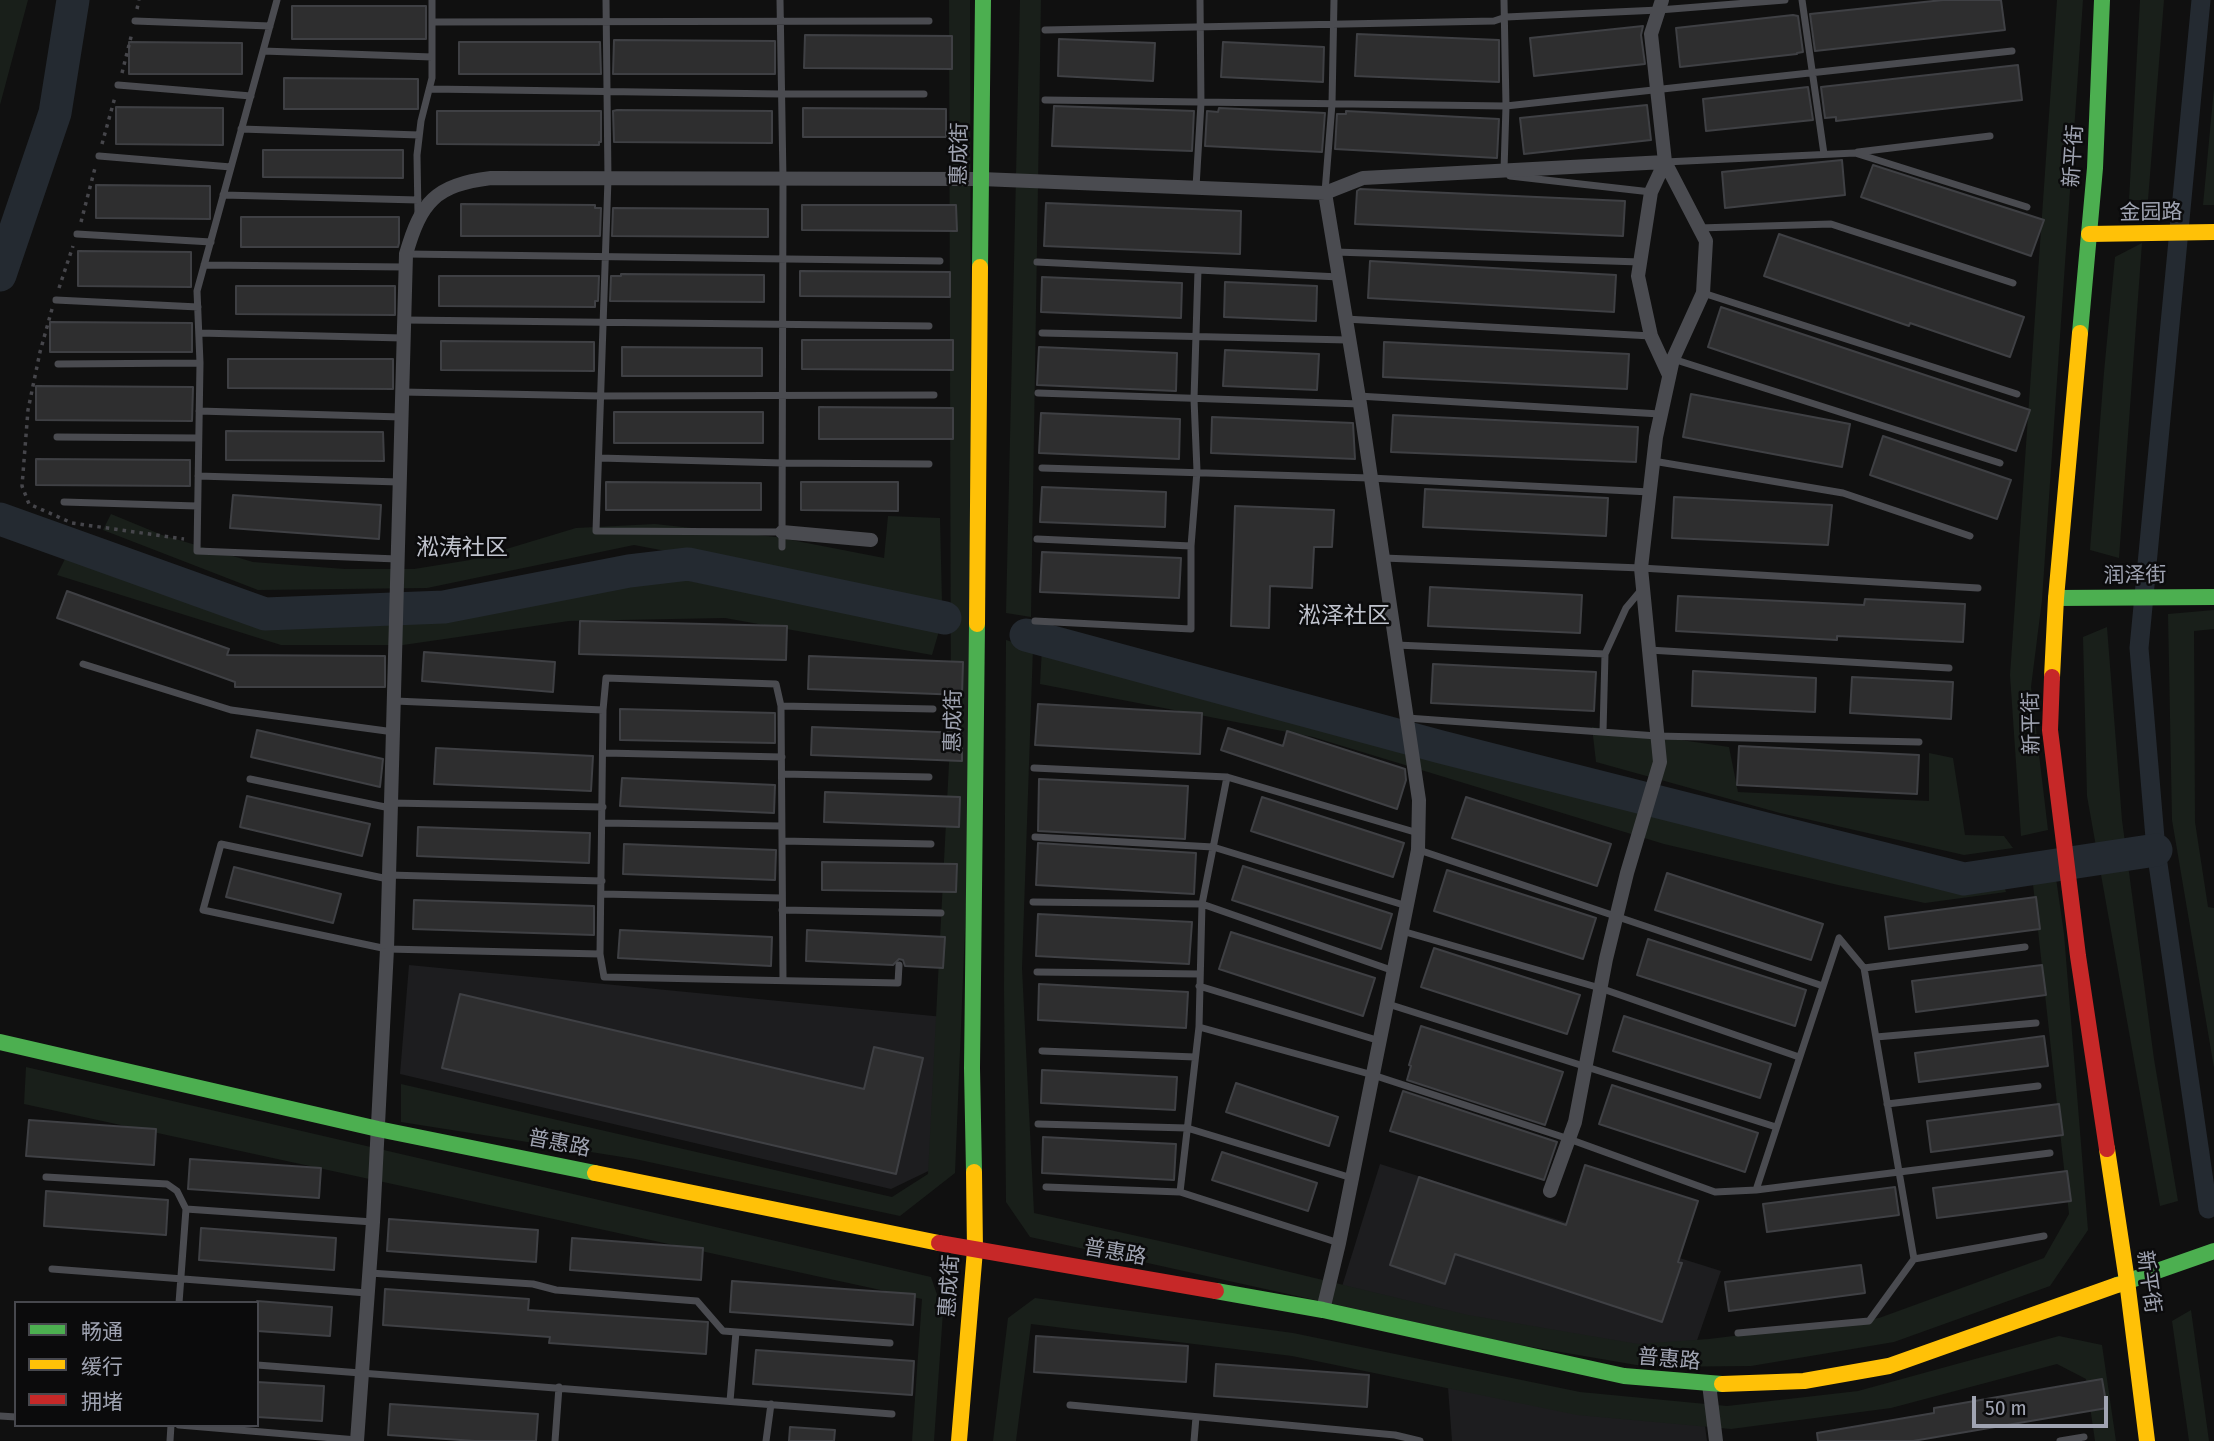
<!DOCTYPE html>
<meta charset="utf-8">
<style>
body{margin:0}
#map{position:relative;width:2214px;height:1441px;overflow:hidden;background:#101010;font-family:"Fira Sans Condensed","Noto Sans SC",sans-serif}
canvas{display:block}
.legend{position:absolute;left:14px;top:1301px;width:245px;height:126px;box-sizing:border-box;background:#0b0b0c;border:2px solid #47484e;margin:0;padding:9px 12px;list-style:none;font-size:21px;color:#a0a4b2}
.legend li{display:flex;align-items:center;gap:14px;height:35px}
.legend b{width:35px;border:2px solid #47484e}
.scale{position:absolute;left:1972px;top:1396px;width:136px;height:32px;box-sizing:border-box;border:4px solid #a0a4b2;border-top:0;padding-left:9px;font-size:21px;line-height:24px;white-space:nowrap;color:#a0a4b2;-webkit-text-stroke:5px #0b0b0c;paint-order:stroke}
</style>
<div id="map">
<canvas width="2214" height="1441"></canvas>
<ul class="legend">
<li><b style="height:9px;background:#4caf50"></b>畅通</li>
<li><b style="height:9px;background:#ffc107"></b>缓行</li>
<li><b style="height:9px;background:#c62828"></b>拥堵</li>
</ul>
<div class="scale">50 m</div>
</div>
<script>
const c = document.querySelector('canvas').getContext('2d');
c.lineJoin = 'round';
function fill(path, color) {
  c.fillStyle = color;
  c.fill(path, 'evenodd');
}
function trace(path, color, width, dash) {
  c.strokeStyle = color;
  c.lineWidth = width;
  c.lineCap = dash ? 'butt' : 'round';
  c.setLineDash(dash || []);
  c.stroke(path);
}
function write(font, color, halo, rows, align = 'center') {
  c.font = font + ' "Fira Sans Condensed","Noto Sans SC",sans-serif';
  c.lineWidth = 5;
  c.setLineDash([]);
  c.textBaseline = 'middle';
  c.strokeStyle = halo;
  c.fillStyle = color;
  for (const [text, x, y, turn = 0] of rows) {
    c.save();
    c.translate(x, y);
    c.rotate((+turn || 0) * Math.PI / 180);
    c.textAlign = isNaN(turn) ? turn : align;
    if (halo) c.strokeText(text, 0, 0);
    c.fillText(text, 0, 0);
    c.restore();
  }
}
const built = new Path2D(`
 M409 965 954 1018 945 1163 891 1189 400 1074Z
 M1380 1164 1721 1271 1693 1352 1602 1346 1340 1293Z
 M1447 1374 1704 1418 1707 1441H1452Z`);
const green = new Path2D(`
 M0 0H28L0 105Z
 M949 0H970L972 758 955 1173 900 1216 635 1159 401 1122V1084L892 1197 928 1174 951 724Z
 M1020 0H1041L1031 617 1006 613Z
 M2057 0H2083L2042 600 2031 687 2048 830 2021 836 2010 675Z
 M2140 0H2164L2148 200H2129Z
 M2214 88V205H2203Z
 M2142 243 2119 558 2090 550 2104 372 2115 257Z
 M111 514 162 535 253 562 345 569H414L470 560 576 528 655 524 776 537 884 558 888 516 940 518 942 603 634 545 427 588 258 590 103 530Z
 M68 553 257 620H423L646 572 939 631 932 655 725 618 569 621 403 645H281L57 575Z
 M2214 610V629L2194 631 2195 822 2208 907 2214 908V1068L2172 820 2168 614Z
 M2107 627 2122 820 2154 1059 2178 1201 2160 1206 2087 796 2083 637Z
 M1006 640 1033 648 1022 968 1034 1213 1182 1246 1468 1315 1638 1344 1709 1339 1879 1318 2044 1258 2069 1214 2031 866 2054 864 2064 934 2088 1230 2050 1286 1894 1342 1751 1366 1648 1367 1514 1344 1030 1237 1006 1202 1004 987Z
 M1042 648 1474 759 1810 840 1944 875 1999 870 2006 892 1925 903 1838 885 1664 844 1313 737 1040 684Z
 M1592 727 1729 747 1738 792 1929 801V753L1953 758 1965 835 2004 836 2013 848 1964 855 1780 813 1596 762Z
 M26 1067 931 1277 943 1312 934 1441H912L922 1299 24 1104Z
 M1035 1298 1293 1333 1580 1392 1727 1406 1858 1391 2059 1336 2102 1345 2116 1441H2095L2086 1379 2057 1364 1891 1408 1731 1429 1577 1415 1292 1356 1031 1324 1016 1441H993L1008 1318Z
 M2191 1310 2209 1441H2189L2172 1321Z`);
const canal = new Path2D(`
 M2201 0 2139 648 2156 850 2208 1209`);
const river = new Path2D(`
 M0 275 55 113 73 0
 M0 519 265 614 444 607 629 571 688 564 945 618
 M1026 635 1441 747 1964 879 2156 850`);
const building = new Path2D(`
 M1943 0H2001L2005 30 1815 51 1810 14Z
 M292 6H426V39H292Z
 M1793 15 1798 16 1803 52 1797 53V54L1680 67 1676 28Z
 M1643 26 1641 35 1645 64 1534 76 1530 38Z
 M1357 34 1499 40V82L1355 76Z
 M805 35 952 36V69L804 68Z
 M1059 39 1155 43 1153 81 1058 76Z
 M614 40 775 41V74H613Z
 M129 42 242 43V74H129Z
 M459 42H600L601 74H459Z
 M1223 42 1324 47 1323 82 1221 77Z
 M2018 65 2022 100 1836 121V117L1825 118 1821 87Z
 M284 78 418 79V109H284Z
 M1808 87 1813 120 1706 131 1703 99Z
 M1647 105 1651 140 1524 154 1520 118Z
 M1054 106 1194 111 1192 151 1052 146Z
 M116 107 223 108V145L116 144Z
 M803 108 946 109V137H803Z
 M1219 108 1325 113 1322 152 1205 146 1207 111 1218 112Z
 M617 110 772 111V143L614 142 613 111Z
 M437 111H601V142H599V145L437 144Z
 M1346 111 1499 119 1497 158 1335 149 1337 114H1346Z
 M263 150H403V178L263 177Z
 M1842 160 1845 195 1725 208 1722 172Z
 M1873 165 2044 220 2031 256 1861 197Z
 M96 185 210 186V219L96 218Z
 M1360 189 1625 201 1623 236 1355 224 1357 191Z
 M1046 203 1241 211 1240 254 1044 246Z
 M461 204 595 205V208H601L600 236H461Z
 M802 205H956L957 231 802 230Z
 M613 208 768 209V237L612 236Z
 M241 217H399V243L398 247H241Z
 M1779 234 2024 317 2010 357 1910 323 1909 326 1764 276Z
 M78 251 191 252V287L78 286Z
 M1370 261 1616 275 1614 312 1368 298Z
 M800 271 950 272V297L800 296Z
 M621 274 764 275V302L610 301 611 276H621Z
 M439 276H599L598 301H595V307L439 306Z
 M1042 277 1182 283 1181 318 1041 312Z
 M1225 282 1317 286 1316 321 1224 317Z
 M236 286H395V315L236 314Z
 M1721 307 2030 410 2016 451 1708 347Z
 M50 322 192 323V352H50Z
 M802 340H953V370L802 369Z
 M441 341 594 342V371L441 370Z
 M1384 342 1629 354 1627 389 1383 377Z
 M622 347 762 348V376H622Z
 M1039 347 1177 353 1176 391 1037 385Z
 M1225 350 1319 354 1317 390 1223 386Z
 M228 359H393V389L228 388Z
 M36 386 193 387 192 421 36 420Z
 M1691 394 1850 424 1842 467 1683 437Z
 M819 407 953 408V439H819Z
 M614 412H763V443H614Z
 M1041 413 1180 419 1179 459 1039 453Z
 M1393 415 1638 427 1636 462 1391 452Z
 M1212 417 1353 423 1355 459 1211 453Z
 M226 431 383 432 384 461 226 460Z
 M1883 436 2011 480 1997 519 1870 475Z
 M36 459 190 460V486L36 485Z
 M606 482 761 483V510H606Z
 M801 482H898V511L801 510Z
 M1042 487 1166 492 1165 527 1040 522Z
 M1425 489 1608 498 1606 536 1423 527Z
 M233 495 381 505 379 539 230 528Z
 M1674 497 1832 505 1828 545 1672 538Z
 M1235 506 1334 510 1332 547H1314L1312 588 1270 586 1269 628 1231 626Z
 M1042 552 1181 558 1179 598 1040 592Z
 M1430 587 1582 595 1580 633 1428 626Z
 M67 591 229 649 227 655 385 656V687H235V682L57 618Z
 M1678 596 1864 605 1865 599 1965 604 1963 642 1837 636V640L1676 631Z
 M580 621 787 626 786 660 579 654Z
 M424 652 555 662 553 692 422 681Z
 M809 656 963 662 962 695 808 689Z
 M1433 664 1596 672 1594 711 1431 703Z
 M1693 671 1816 678 1815 712 1692 706Z
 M1852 677 1953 682 1951 719 1850 713Z
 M1038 704 1202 713 1200 754 1035 745Z
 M620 709 775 713V743L620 740Z
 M812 727 962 733V761L811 755Z
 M1228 728 1283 746 1287 731 1405 769 1406 780 1397 809 1221 750Z
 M257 730 383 759 380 787 251 757Z
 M1739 746 1919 755 1917 794 1737 785Z
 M436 748 593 756 591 791 434 784Z
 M622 778 775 785 774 813 620 806Z
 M1039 779 1188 786 1185 839 1038 831Z
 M825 792 960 797 959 827 824 822Z
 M247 796 370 824 362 856 240 827Z
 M1262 797 1404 843 1393 877 1251 831Z
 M1466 797 1611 844 1597 886 1452 838Z
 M418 827 590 833 589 863 417 856Z
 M1038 843 1196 853 1194 894 1036 885Z
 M624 844 776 850 775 880 623 874Z
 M822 862 957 864 956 892 822 890Z
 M1243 866 1392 914 1381 949 1232 900Z
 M234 867 341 894 333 923 226 897Z
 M1447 870 1596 918 1583 959 1434 911Z
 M1667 873 1823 924 1811 960 1655 910Z
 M2036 897 2040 929 1889 949 1885 917Z
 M414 900 594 906V935L413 929Z
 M1038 914 1192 922 1189 964 1036 956Z
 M620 930 772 937 771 966 618 958Z
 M807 930 945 937 943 968 905 966 903 960 899 959 893 965 806 961Z
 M1231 932 1375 978 1363 1016 1219 969Z
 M1648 939 1806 990 1795 1026 1637 975Z
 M1434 948 1580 995 1567 1034 1421 987Z
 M2042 965 2046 995 1916 1012 1912 981Z
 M1039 984 1188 992 1186 1028 1038 1020Z
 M460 994 864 1089 874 1047 923 1058 896 1174 442 1068Z
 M1624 1016 1771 1064 1760 1098 1613 1051Z
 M1421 1026 1563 1072 1545 1125 1407 1080 1411 1066 1409 1065Z
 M2044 1036 2048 1066 1919 1082 1915 1053Z
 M1042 1070 1177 1077 1175 1110 1041 1103Z
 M1236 1083 1338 1117 1329 1146 1226 1112Z
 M1612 1085 1758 1133 1745 1172 1599 1124Z
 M1403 1091 1557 1142 1544 1180 1390 1131Z
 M2059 1104 2063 1135 1931 1152 1927 1121Z
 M29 1120 156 1129 154 1165 26 1156Z
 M1043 1137 1176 1144 1174 1180 1042 1173Z
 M1222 1152 1317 1183 1308 1211 1212 1180Z
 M190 1159 321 1168 319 1198 188 1189Z
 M1585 1165 1698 1201 1678 1262 1682 1263 1662 1322 1455 1254 1445 1284 1390 1265 1419 1177 1566 1225Z
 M2067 1171 2071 1201 1937 1218 1933 1188Z
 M1895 1187 1899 1215 1767 1232 1763 1204Z
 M46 1191 168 1200 166 1235 44 1226Z
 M389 1219 538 1230 536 1262 387 1251Z
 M201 1228 336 1238 334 1270 199 1260Z
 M572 1238 703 1248 701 1280 570 1270Z
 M1861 1265 1865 1293 1729 1311 1725 1282Z
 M732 1281 915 1294 913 1325 730 1312Z
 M385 1289 529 1299 528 1310 708 1322 706 1354 549 1343 550 1337 383 1325Z
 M257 1301 332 1307 330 1336 257 1331Z
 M1036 1336 1188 1346 1186 1382 1034 1372Z
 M756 1350 914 1361 912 1395 753 1384Z
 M1216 1364 1369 1375 1367 1407 1214 1396Z
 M2102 1379 2107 1408 1913 1441H1818L1817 1433 1934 1413V1408Z
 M257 1382 324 1386 322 1421 257 1417Z
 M390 1404 538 1414 536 1441H475L388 1435Z
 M790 1427 835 1430 834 1441H789Z`);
const path = new Path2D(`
 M137 9 139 0
 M122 73 132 33
 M102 144 115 97
 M81 222 95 168
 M59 288 73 246
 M52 309 40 352 28 410 22 486 29 504 72 523 184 539`);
const lane = new Path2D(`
 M277 0 197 291 200 363 197 551 397 559
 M606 0 608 179 596 531 782 532
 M780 0 783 179 782 547
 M1504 0 1506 106 1504 170
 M1802 0 1824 154
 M135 21 270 26
 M432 22 929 21
 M1045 30 1494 21 1506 17 1659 10 1785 0
 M263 51 432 57
 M118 85 251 96
 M430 89 781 94H924
 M1045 100 1506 106 2012 51
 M241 129 419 135
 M1858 152 1990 136
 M99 156 231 167
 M1665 162 1855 153 2027 207
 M1510 176 1651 192
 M1196 187 1201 103 1200 0
 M1325 192 1332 104 1334 0
 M223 195 418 200
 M418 215 417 155 421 121 432 78V0
 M1699 228 1831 224 2013 283
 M77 234 211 242
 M1335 252 1640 262
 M406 254 940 261
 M1037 262 1339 277
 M204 265 405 267
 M1703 293 2017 394
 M56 300 198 307
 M1345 319 1651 336
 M404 320 929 326
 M199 333 403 338
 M1042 333 1348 340
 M1673 359 2000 463
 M58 364 200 363
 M402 392 601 396 934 395
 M1038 393 1360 404
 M1358 396 1660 414
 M199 411 401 417
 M57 437 198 438
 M599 458 783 463 929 464
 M1653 461 1843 493 1970 536
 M1042 468 1370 478 1650 492
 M198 476 399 482
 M64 502 197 506
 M1037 539 1191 546
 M1383 558 1641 568 1978 588
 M1035 621 1191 629V546L1197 471 1194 399 1198 270
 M1396 645 1605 654
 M1649 650 1949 668
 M83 664 231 710 394 732
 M395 701 603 710
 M781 706 933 709
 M1407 718 1657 736 1919 742
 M1603 732 1605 654 1626 608 1642 589
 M605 753 782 757
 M1034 768 1227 777 1418 833
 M782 774 929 777
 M250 779 390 808
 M391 803 603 807
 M603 823 781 826
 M1035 837 1213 847 1407 906
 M782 841 931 844
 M1419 850 1823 986
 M389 875 602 881
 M388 879 221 844 203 910 387 949 600 954 604 977 898 983 899 965
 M602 894 782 898
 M1033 902 1202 904 1394 971
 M782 910 941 913
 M1402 931 1600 988 1799 1057
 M600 954 603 710 606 678 776 684 781 706 783 980
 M1864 968 2025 947
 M1037 972 1200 974
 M1199 986 1380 1041
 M1388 1004 1776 1127
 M1199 1027 1373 1075 1569 1139 1715 1192 1756 1190 2050 1153
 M1876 1037 2036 1023
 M1042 1051 1195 1057
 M1887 1104 2038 1086
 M1038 1124 1187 1128 1352 1178
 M46 1177 167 1184 177 1191 186 1209 373 1222
 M1046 1187 1180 1192 1339 1243
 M1180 1192 1199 1027 1202 904 1227 777
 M1914 1259 2044 1236
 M52 1269 367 1293
 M370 1273 533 1284 556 1290 697 1301 723 1331 890 1343
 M179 1303 186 1209
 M1738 1333 1869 1321 1914 1259 1864 968 1839 938 1756 1190
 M257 1365 892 1414
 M730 1401 736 1332
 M1070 1405 1395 1435 1420 1441
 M0 1416 16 1417
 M179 1425 357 1440
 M170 1441 171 1425
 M555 1441 559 1387
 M766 1441 771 1404
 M1194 1441 1196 1417
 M2060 1441 2084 1437`);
const street = new Path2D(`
 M1325 193 1363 178 1665 162 1651 192 1638 276 1651 336 1669 375
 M782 532 871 540
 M1550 1191 1575 1122 1606 959 1627 873 1660 762 1641 568 1656 437 1673 359 1703 293 1706 241 1665 162 1651 34 1662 0
 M1709 1384 1716 1441
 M357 1441 373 1222 387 949 406 254C421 202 435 185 491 178L981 179 1325 193 1360 404 1419 800 1418 850 1339 1243 1323 1310`);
const fast = new Path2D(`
 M980 267 983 0
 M2080 333 2095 168 2102 0
 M2056 598 2214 597
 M0 1042 378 1129 595 1173
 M974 1172 972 1068 977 624
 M2117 1285 2214 1251
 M1216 1291 1323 1310 1624 1376 1722 1384`);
const slow = new Path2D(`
 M2089 234 2214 232
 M977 624 980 267
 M2052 677 2056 598 2080 333
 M2107 1149 2127 1281 2147 1441
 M595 1173 939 1243
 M1722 1384 1804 1381 1889 1366 2117 1285
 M959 1441 975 1250 974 1172`);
const jam = new Path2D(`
 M2052 677 2050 730 2078 956 2107 1149
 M939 1243 1216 1291`);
const streetNames = [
 ["惠成街",960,154,-89],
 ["新平街",2074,156,-86],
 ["金园路",2151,213,-1],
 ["润泽街",2135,576,-1],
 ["惠成街",954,721,-89],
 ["新平街",2032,723,-91],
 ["普惠路",559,1144,11],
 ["普惠路",1115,1253,10],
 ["新平街",2148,1282,82],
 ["惠成街",950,1286,-86],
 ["普惠路",1669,1360,5]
];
const neighbourhoodNames = [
 ["淞涛社区",462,549],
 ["淞泽社区",1344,617]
];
fill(built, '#1d1d1f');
fill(green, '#191f1a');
trace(canal, '#242a31', 19);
trace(river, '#242a31', 33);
fill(building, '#2e2e2f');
trace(building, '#3f4044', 2);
trace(path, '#46464b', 3.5, [3.5, 5]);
trace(lane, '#4a4b50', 7);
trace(street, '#4a4b50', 14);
trace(fast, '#4caf50', 16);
trace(slow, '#ffc107', 16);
trace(jam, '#c62828', 16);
write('21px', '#a0a4b2', '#0b0b0c', streetNames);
write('23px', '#c1c4ce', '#0b0b0c', neighbourhoodNames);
</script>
